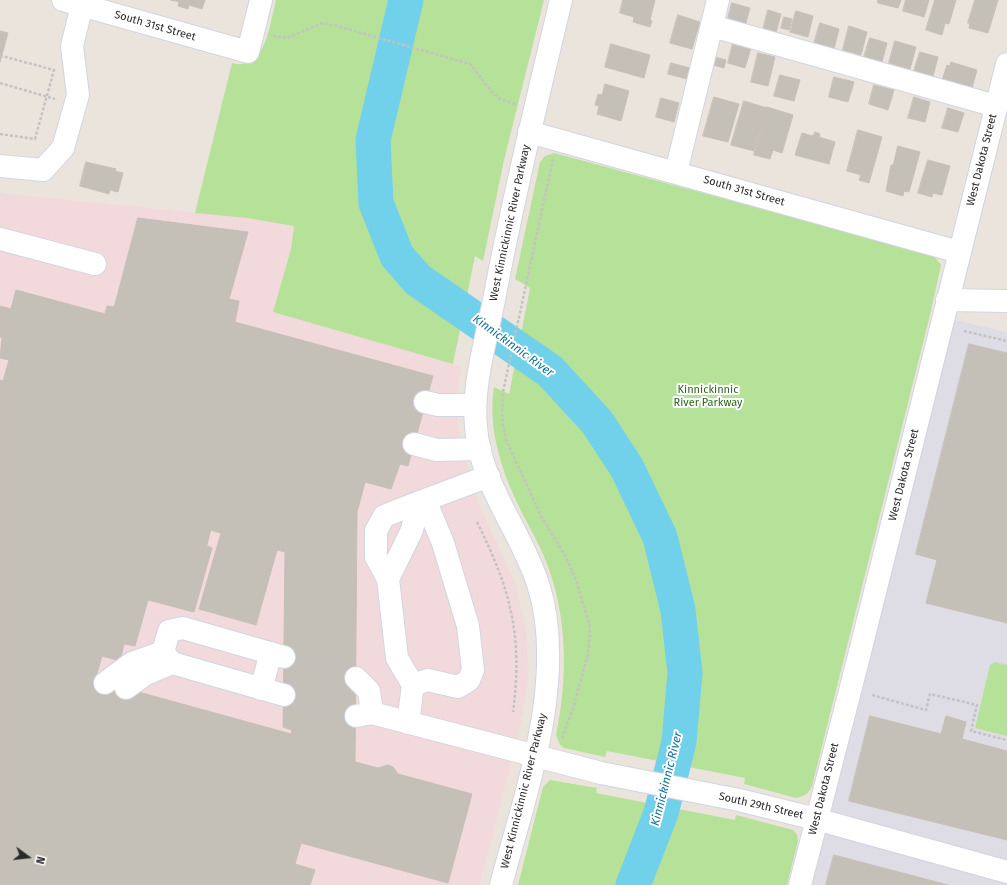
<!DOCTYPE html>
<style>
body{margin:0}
#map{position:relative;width:1007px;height:885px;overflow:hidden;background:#ebe4dc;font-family:"Fira Sans",sans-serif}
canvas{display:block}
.north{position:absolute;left:8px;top:837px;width:40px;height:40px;-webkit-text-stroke:3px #fff;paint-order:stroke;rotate:105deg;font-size:11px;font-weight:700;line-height:16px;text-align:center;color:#2a2a2a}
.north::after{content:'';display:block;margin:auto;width:14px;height:18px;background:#2a2a2a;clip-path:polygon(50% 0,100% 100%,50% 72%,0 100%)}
</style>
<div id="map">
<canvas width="1007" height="885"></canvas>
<div class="north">N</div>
</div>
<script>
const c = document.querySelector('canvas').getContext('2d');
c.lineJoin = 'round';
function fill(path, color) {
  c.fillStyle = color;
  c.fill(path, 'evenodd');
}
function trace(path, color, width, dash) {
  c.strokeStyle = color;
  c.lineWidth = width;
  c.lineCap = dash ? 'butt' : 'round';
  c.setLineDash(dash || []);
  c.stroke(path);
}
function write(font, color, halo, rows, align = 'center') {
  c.font = font + ' "Fira Sans",sans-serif';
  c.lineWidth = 4;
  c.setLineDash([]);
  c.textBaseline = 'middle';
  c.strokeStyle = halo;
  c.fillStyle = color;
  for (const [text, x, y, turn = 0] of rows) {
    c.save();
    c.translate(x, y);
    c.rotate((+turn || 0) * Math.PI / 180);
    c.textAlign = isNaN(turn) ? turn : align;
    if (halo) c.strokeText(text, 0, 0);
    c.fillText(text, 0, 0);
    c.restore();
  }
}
const industrial = new Path2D(`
 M942 317 1007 332V885H800Z`);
const medical = new Path2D(`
 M0 193 247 218 294 226 291 249 273 312 453 364 461 368 457 393 458 428 479 505 515 582 527 635 528 679 521 723 480 885H0Z`);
const green = new Path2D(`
 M276 0H544L504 160 483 261 475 256 453 364 273 312 291 249 294 226 247 218 195 213 232 63C266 73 270 22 276 0Z
 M554 153 933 255 941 265 930 315 812 786C808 794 805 796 796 798L744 784 745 778 607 751 605 757 564 748 560 745 556 735C568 677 568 615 545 559 536 537 523 517 514 496 499 462 488 424 494 387L509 394 530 288 515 279 540 162 545 156Z
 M995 662 1007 665V736L975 728 990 665Z
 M550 780 597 788 596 793 735 820 736 815 793 830 797 834 798 841 787 885H518L543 787Z`);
const river = new Path2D(`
 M406 0 373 140 376 203 397 256 418 280 550 371 597 422 627 468 660 537 678 610 685 673 679 742 661 813 633 885`);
const building = new Path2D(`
 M171 0H205L202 9 189 5 188 9 178 6 179 2Z
 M623 0H655L650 20 652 21 650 27 633 22 634 17 620 13Z
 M878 0H901L898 8 878 3Z
 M906 0H929L924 17 903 11Z
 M935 0H956L949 24 945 23 942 35 926 30Z
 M975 0H998L988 33 969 28 970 23H968Z
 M732 3 750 8 745 26 727 22Z
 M768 10 781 14 776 33 763 30Z
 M796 11 813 16 808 37 790 32Z
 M678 15 700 22 692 49 670 43Z
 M784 17 792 19 789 30 781 28Z
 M820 23 839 29 834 49 814 44Z
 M849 26 867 32 861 55 843 50Z
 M0 31 8 33 0 62Z
 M870 38 887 43 882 62 864 57Z
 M895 41 916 47 910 69 889 63Z
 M733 43 751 48 745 68 728 63Z
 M611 44 650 55 644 78 605 67Z
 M920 52 938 57 933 76 914 71Z
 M758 53 775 57 768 86 751 82Z
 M715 57 726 60 724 68 713 65Z
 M951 62 977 70 972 88 942 80 947 65 950 66Z
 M671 63 690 68 687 79 668 74Z
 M780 75 800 80 794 101 774 96Z
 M834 77 854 82 848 102 829 97Z
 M605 84 629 91 621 121 597 114 599 106 595 105 598 94 602 95Z
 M874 85 894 90 888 110 869 104Z
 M714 97 739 104 728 142 703 136Z
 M914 97 930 102 925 122 908 118Z
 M661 98 679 103 674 122 656 117Z
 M744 101 767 108 754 151 731 145Z
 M767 107 793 115 782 153 773 150 770 159 754 155Z
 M948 108 964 113 958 132 942 128Z
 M858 130 882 137 869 183 859 180 861 175 847 171Z
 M815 132 820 134 819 137 835 142 829 164 795 155 802 133 813 136Z
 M898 146 920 152 909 192 904 191 903 196 886 191 891 165H893Z
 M928 160 950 166 942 195 933 193 932 197 918 193Z
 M86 162 116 169 115 171 123 173 118 192 110 190 109 194 80 186Z
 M138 218 248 232 229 299 239 301 235 322 433 376 408 466 400 464 391 489 365 482 357 512 355 762 378 768 388 765 393 767 398 774 472 794 448 883 301 843 295 864 315 870 310 885H0V380L3 381 9 360 0 358 2 338 0 337V306L11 309 16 290 105 314 107 306 114 307ZM211 530 221 533 199 609 256 625 277 550 285 552 283 727 292 730 291 734 95 680 102 656 120 661 124 644 135 646 148 600 194 612 212 548 207 546Z
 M969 344 1007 353V623L926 603 937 560 916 554Z
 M870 716 941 734 946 716 966 722 962 739 1007 751V840L849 801Z
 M834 855 948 885H826Z`);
const minorTunnel = new Path2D(`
 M284 657 356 678
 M284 695 356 716`);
const path = new Path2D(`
 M273 36 287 38 322 23 337 26 470 64 492 92 500 99 515 104
 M0 83 55 99
 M0 134 35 139 54 70 2 56
 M553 159 503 392 502 419 506 440 541 516 566 557 576 580 590 627 588 654 574 705 562 739
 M964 331 1007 341
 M477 522C511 590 523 637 513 712
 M872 695 926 710 930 694 977 705 971 731 1007 740`);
const minor = new Path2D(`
 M63 0 248 52 261 0
 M712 26 996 106
 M529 132 959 252
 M0 166 43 170 63 148 78 95 72 46 82 5
 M676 172 718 0
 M0 239 95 264
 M947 300 1007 301
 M425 402 438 405H475
 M414 444 437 450 480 449
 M388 579 412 530 418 503
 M356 678 369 691 372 713
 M105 683 132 663 163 652
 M413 685 397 658 388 579 376 557V531L384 516 425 500
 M126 688 144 675 172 663
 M261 689 271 653
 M284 695 172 663 163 652 169 631 183 628 284 657
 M356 716 372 713 601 773 739 800 816 819 1007 872
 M408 723 413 685 428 680 458 687 469 680 473 670 468 626 443 543 425 500 489 476
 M501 885C525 794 568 677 538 584 521 531 480 484 476 427 472 385 486 341 494 300 513 199 537 100 561 0
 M800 885 859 656 1007 64`);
const streetNames = [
 ["South 31st Street",155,26,16],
 ["West Dakota Street",982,160,-76],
 ["South 31st Street",744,191,16],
 ["West Kinnickinnic River Parkway",510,223,-78],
 ["West Dakota Street",904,475,-76],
 ["West Dakota Street",824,789,-76],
 ["West Kinnickinnic River Parkway",524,791,-76],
 ["South 29th Street",761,806,13]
];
const parkNames = [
 ["Kinnickinnic",708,390],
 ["River Parkway",708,403]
];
const waterNames = [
 ["Kinnickinnic River",513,346,36],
 ["Kinnickinnic River",667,779,-76]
];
fill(industrial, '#dedce4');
fill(medical, '#f2d9dc');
fill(green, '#b6e199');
trace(river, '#71d1eb', 35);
fill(building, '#c4bfb7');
trace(building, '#c7c0b6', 1);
trace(minorTunnel, '#c4bfb8', 22, [22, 11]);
trace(minor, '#d1d5e2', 24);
trace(path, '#c3c3c3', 2.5, [3, 2]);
trace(minor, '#fff', 22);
write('11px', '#2a2a2a', '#fff', streetNames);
write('11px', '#2f641c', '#fff', parkNames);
write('italic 12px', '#117096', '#fff', waterNames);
</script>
